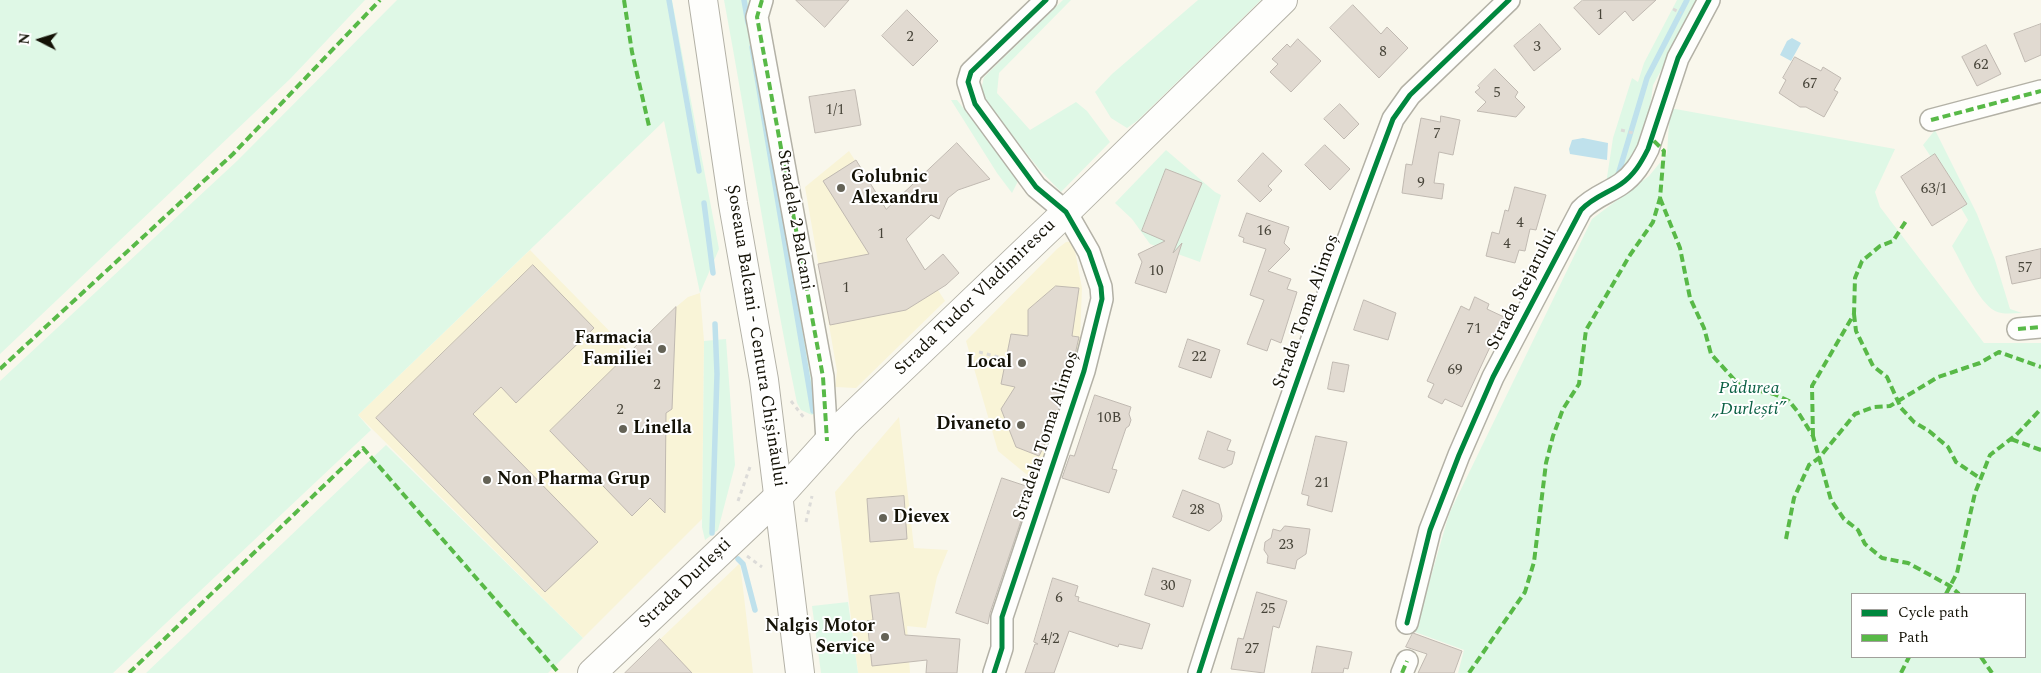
<!DOCTYPE html>
<meta charset="utf-8">
<style>
body{margin:0}
#map{position:relative;width:2041px;height:673px;overflow:hidden;background:#f9f7ec;font-family:Spectral,serif}
canvas{display:block}
.legend{position:absolute;left:1851px;top:593px;width:175px;height:65px;box-sizing:border-box;background:#fff;border:1px solid #a1a09b;margin:0;padding:6px 9px;list-style:none;font-size:15px;color:#141206}
.legend li{display:flex;align-items:center;gap:10px;height:25px}
.legend b{width:25px;border:1px solid #a1a09b}
.north{position:absolute;left:15px;top:15px;width:50px;height:50px;-webkit-text-stroke:4px #fff;paint-order:stroke;rotate:275deg;font-size:14px;font-weight:700;line-height:20px;text-align:center;color:#141206}
.north::after{content:'';display:block;margin:auto;width:18px;height:22px;background:#141206;clip-path:polygon(50% 0,100% 100%,50% 72%,0 100%)}
</style>
<div id="map">
<canvas width="2041" height="673"></canvas>
<ul class="legend">
<li><b style="height:6px;background:#00873e"></b>Cycle path</li>
<li><b style="height:6px;background:#58b947"></b>Path</li>
</ul>
<div class="north">N</div>
</div>
<script>
const c = document.querySelector('canvas').getContext('2d');
c.lineJoin = 'round';
function fill(path, color) {
  c.fillStyle = color;
  c.fill(path, 'evenodd');
}
function trace(path, color, width, dash) {
  c.strokeStyle = color;
  c.lineWidth = width;
  c.lineCap = dash ? 'butt' : 'round';
  c.setLineDash(dash || []);
  c.stroke(path);
}
function write(font, color, halo, rows, align = 'center') {
  c.font = font + ' Spectral,serif';
  c.lineWidth = 4;
  c.setLineDash([]);
  c.textBaseline = 'middle';
  c.strokeStyle = halo;
  c.fillStyle = color;
  for (const [text, x, y, turn = 0] of rows) {
    c.save();
    c.translate(x, y);
    c.rotate((+turn || 0) * Math.PI / 180);
    c.textAlign = isNaN(turn) ? turn : align;
    if (halo) c.strokeText(text, 0, 0);
    c.fillText(text, 0, 0);
    c.restore();
  }
}
const built = new Path2D(`
 M849 151 945 301 856 388 835 387 837 371 805 187Z
 M1073 241 1082 288 1079 364 1037 483 998 451 966 341 1057 249 1066 242Z
 M530 250 630 352 676 307 688 297 700 293 704 341 702 519 583 638 358 415Z
 M899 417 914 548 948 550 937 577 926 628 907 626 910 673H858L835 492Z
 M740 563 753 673H625L675 625Z`);
const green = new Path2D(`
 M0 0H365L290 79 0 354Z
 M397 0H672L719 249 700 293 664 121 358 415 371 430 113 673H0V381L237 161Z
 M724 0H749L790 259 815 381V413L812 415 801 410 797 403C769 269 749 134 724 0Z
 M1063 0H1071L999 73 997 93 1030 130 1076 102 1087 111 1110 142 1061 192 1039 169 984 100 982 86 984 77Z
 M1198 0H1261L1137 121 1127 128 1111 118 1095 92 1112 74Z
 M1677 0H1700L1653 85 1649 116 1630 170 1606 184 1613 138 1632 78 1638 82 1644 63Z
 M951 100H957L1019 179 1012 193 997 173Z
 M1670 108 1895 149 1875 192 1880 207 1984 343H2041V673H1458L1464 650 1415 632 1449 514 1592 219 1649 176 1667 154ZM1852 594H2025V657H1852Z
 M1935 130 1977 214 1995 260 2010 309 2022 313C2013 313 2003 315 1995 311 1978 302 1962 263 1952 246L1968 220 1961 208 1967 204 1936 155 1931 157 1923 145Z
 M1166 150 1215 192 1221 195 1200 262 1150 244 1132 219 1115 203Z
 M726 339 735 465 718 530 705 540 702 527 704 341Z
 M386 445 583 638 548 673H146Z
 M848 602 858 673H821L812 606Z`);
const water = new Path2D(`
 M1792 38 1801 43 1791 61 1780 55 1787 41Z
 M1583 138 1608 143 1607 160 1570 154 1569 149 1572 140Z`);
const stream = new Path2D(`
 M669 0 699 171
 M744 0 748 23
 M752 47 813 411
 M1618 175 1647 78 1687 0
 M704 203 713 273
 M712 533 717 374 715 324
 M738 559 743 564 755 610`);
const building = new Path2D(`
 M796 0H849L825 27Z
 M1583 0H1656L1633 21 1625 11 1599 35 1574 8Z
 M1353 5 1381 34 1387 27 1408 48 1379 78 1330 28Z
 M907 10 938 41 913 66 882 36Z
 M1540 24 1561 49 1534 71 1514 46Z
 M2041 24V55L2025 62 2014 34Z
 M1298 39 1321 61 1291 92 1270 72 1278 64 1272 59 1287 44 1290 47Z
 M1986 45 2001 74 1977 86 1962 57Z
 M1795 57 1821 71 1823 67 1841 78 1834 90 1838 92 1824 117 1806 107H1800L1779 93 1786 80 1783 78Z
 M1495 69 1518 92 1515 97 1525 107 1516 117 1477 111 1486 102 1475 92 1480 88 1478 86Z
 M855 90 861 125 815 133 809 97Z
 M1340 104 1359 124 1344 139 1324 119Z
 M1441 116 1460 120 1453 155 1439 152 1434 183 1444 184 1442 199 1402 193 1406 164 1412 165 1421 118 1440 122Z
 M957 143 990 179 958 190 948 198 939 219 931 215 906 239 925 270 943 254 959 273 946 285 906 310 830 325 818 264 869 254 823 181 856 160 886 209Z
 M1325 145 1350 169 1330 190 1305 165Z
 M1263 153 1282 171 1268 186 1272 190 1260 202 1238 181Z
 M1935 154 1967 204 1932 226 1901 177Z
 M1166 169 1202 183 1173 253 1182 243 1166 293 1135 283 1142 262 1138 254 1165 241 1142 231Z
 M1515 187 1546 195 1536 230 1530 229 1525 251 1519 250 1515 263 1486 256 1492 232 1499 234 1505 210 1508 211Z
 M1247 213 1289 227 1284 243 1290 249 1268 271 1291 279 1287 289 1297 292 1281 343 1271 339 1267 351 1247 344 1264 300 1250 295 1266 249 1243 242 1244 238 1239 236Z
 M2041 249V278L2012 284 2006 257Z
 M533 265 594 328 516 403 501 387 473 414 598 542 545 592 376 418Z
 M1056 286 1079 288 1072 336 1079 337 1072 368 1050 434 1039 456 1016 447 1001 409 1015 387 1001 384 1011 334 1028 336V310Z
 M1475 297 1489 304 1487 309 1504 317 1462 407 1445 399 1442 404 1428 397 1434 384 1427 381 1461 306 1469 310Z
 M1364 300 1396 313 1388 340 1354 330Z
 M676 307 672 409 666 413 665 513 650 498 632 516 550 431Z
 M1188 339 1220 350 1211 378 1179 367Z
 M1333 362 1349 365 1344 392 1328 389Z
 M1095 395 1131 407 1129 414 1131 420 1129 426 1126 428 1112 469 1117 470 1109 493 1062 478 1070 455 1074 456Z
 M1208 431 1231 440 1227 450 1235 452 1232 464 1224 468 1199 459Z
 M1316 436 1347 442 1332 512 1307 505 1309 496 1302 494Z
 M1002 478 1032 488 990 613 988 624 956 613Z
 M1183 490 1219 504 1222 516 1221 521 1209 531 1173 517Z
 M904 496 907 539 870 542 867 499Z
 M1285 526 1310 529 1306 554 1297 560 1295 569 1267 563 1268 556 1264 550 1265 542 1271 538 1273 529 1280 531Z
 M1153 568 1191 580 1183 607 1145 595Z
 M1053 578 1078 586 1075 596 1079 597 1078 601 1150 624 1142 649 1119 644 1118 647 1069 631 1054 673H1025L1035 644H1038L1034 642Z
 M1257 592 1287 601 1279 628 1273 626 1264 673 1231 669 1238 638 1243 639Z
 M899 593 905 635 960 639 957 673H926L927 660 872 666 867 621 873 620 870 596Z
 M1413 633 1462 651 1454 673H1418L1427 654 1406 647Z
 M660 639 692 673H625Z
 M1317 646 1352 652 1348 669 1344 668 1343 673H1312Z`);
const path = new Path2D(`
 M1673 9 1681 13
 M1621 130 1633 133
 M979 352 1006 359
 M791 401 805 419
 M738 501 750 467
 M806 522 812 496
 M747 556 762 567`);
const minor = new Path2D(`
 M762 0 757 17 823 377 827 441
 M1931 120 2041 91
 M2018 329 2041 327
 M1407 623 1430 530 1459 455 1493 377 1581 210C1593 197 1608 193 1621 184 1634 175 1641 163 1648 149L1678 58 1709 0
 M994 673 1002 648V617L1084 371 1102 299 1101 287 1089 252 1066 212 1036 187 975 104 968 82 971 72 1046 0
 M1199 673C1258 486 1324 302 1393 119L1410 95 1509 0
 M1402 673 1407 661`);
const tertiary = new Path2D(`
 M592 673 780 495`);
const primary = new Path2D(`
 M780 495 845 423 1066 212 1283 0`);
const trunk = new Path2D(`
 M703 0 733 204 764 380 800 673`);
const quiet = new Path2D(`
 M624 0 632 52 649 126
 M762 0 757 17 823 377 827 441
 M1931 120 2041 91
 M1660 198 1680 248 1690 298 1704 328 1711 354 1741 387 1774 394 1789 401 1798 412 1813 436 1831 500 1844 519 1858 530 1865 544 1882 558 1908 563 1950 586 1959 594
 M1854 314 1856 331 1873 366 1887 377 1901 408 1914 422 1929 431 1948 447 1956 462 1981 479
 M2018 329 2041 327
 M0 369 233 154 380 0
 M1813 436 1812 386 1854 314 1855 278 1862 261 1880 246 1893 241 1906 221
 M2011 439 2041 450
 M1786 539 1794 498 1809 465 1819 458 1855 414 1874 407 1890 406 1938 377 1980 363 1999 352 2041 367
 M1946 594 1957 573 1975 493 1990 455 2016 435 2041 409
 M1981 657 1992 673
 M129 673 363 448 559 673
 M1402 673 1407 661
 M1469 673 1525 592 1534 562 1546 463 1553 436 1563 409 1579 384 1586 330 1630 255 1653 222 1660 198 1664 151 1652 139
 M1901 673 1909 657`);
const cycleway = new Path2D(`
 M1407 623 1430 530 1459 455 1493 377 1581 210C1593 197 1608 193 1621 184 1634 175 1641 163 1648 149L1678 58 1709 0
 M994 673 1002 648V617L1084 371 1102 299 1101 287 1089 252 1066 212 1036 187 975 104 968 82 971 72 1046 0
 M1199 673C1258 486 1324 302 1393 119L1410 95 1509 0`);
const markers = [
 [841,188,5,"#646256"],
 [662,349,5,"#646256"],
 [1022,363,5,"#646256"],
 [1021,425,5,"#646256"],
 [623,429,5,"#646256"],
 [487,480,5,"#646256"],
 [883,518,5,"#646256"],
 [885,637,5,"#646256"]
];
const numberNames = [
 ["1",1600,16],
 ["2",910,38],
 ["3",1537,48],
 ["8",1383,53],
 ["62",1981,66],
 ["67",1810,85],
 ["5",1497,94],
 ["1/1",835,111],
 ["7",1437,135],
 ["9",1421,184],
 ["63/1",1934,190],
 ["4",1520,224],
 ["16",1264,232],
 ["1",881,235],
 ["4",1507,245],
 ["57",2025,269],
 ["10",1156,272],
 ["1",846,289],
 ["71",1474,330],
 ["22",1199,358],
 ["69",1455,371],
 ["2",657,386],
 ["2",620,411],
 ["10B",1109,419],
 ["21",1322,484],
 ["28",1197,511],
 ["23",1286,546],
 ["30",1168,587],
 ["6",1059,599],
 ["25",1268,610],
 ["4/2",1050,640],
 ["27",1252,650]
];
const poiNames = [
 ["Golubnic",851,178],
 ["Alexandru",851,199],
 ["Farmacia",652,339,"right"],
 ["Familiei",652,360,"right"],
 ["Local",1012,363,"right"],
 ["Divaneto",1011,425,"right"],
 ["Linella",633,429],
 ["Non Pharma Grup",497,480],
 ["Dievex",893,518],
 ["Nalgis Motor",875,627,"right"],
 ["Service",875,648,"right"]
];
const streetNames = [
 ["Stradela 2 Balcani",794,220,80],
 ["Strada Stejarului",1523,290,-63],
 ["Strada Tudor Vladimirescu",976,298,-44],
 ["Strada Toma Alimoș",1307,312,-70],
 ["Șoseaua Balcani - Centura Chișinăului",755,336,81],
 ["Stradela Toma Alimoș",1047,436,-72],
 ["Strada Durlești",686,584,-44]
];
const parkNames = [
 ["Pădurea",1749,389],
 ["„Durlești”",1749,410]
];
fill(built, '#f9f4d7');
fill(green, '#dff8e6');
fill(water, '#bfe1ec');
trace(stream, '#bfe1ec', 5.5);
fill(building, '#e1dad1');
trace(building, '#c0b9b1', 1);
trace(minor, '#b3b1a6', 24);
trace(tertiary, '#b3b1a6', 30);
trace(primary, '#b3b1a6', 30);
trace(trunk, '#b3b1a6', 30);
trace(path, '#dcdbd8', 3, [4, 4]);
trace(minor, '#fefefc', 21);
trace(tertiary, '#fefefc', 28);
trace(primary, '#fefefc', 28);
trace(trunk, '#fefefc', 28);
trace(quiet, '#58b947', 4, [8, 4]);
trace(cycleway, '#00873e', 5);
for (const [x, y, r, color] of markers) {
  const dot = new Path2D();
  dot.arc(x, y, r, 0, 2 * Math.PI);
  c.fillStyle = color;
  c.fill(dot);
  trace(dot, '#fff', 2);
}
write('15px', '#474439', null, numberNames);
write('bold 18px', '#141206', '#fff', poiNames, 'left');
write('18px', '#141206', '#fff', streetNames);
write('italic 18px', '#0b6044', '#fff', parkNames);
</script>
